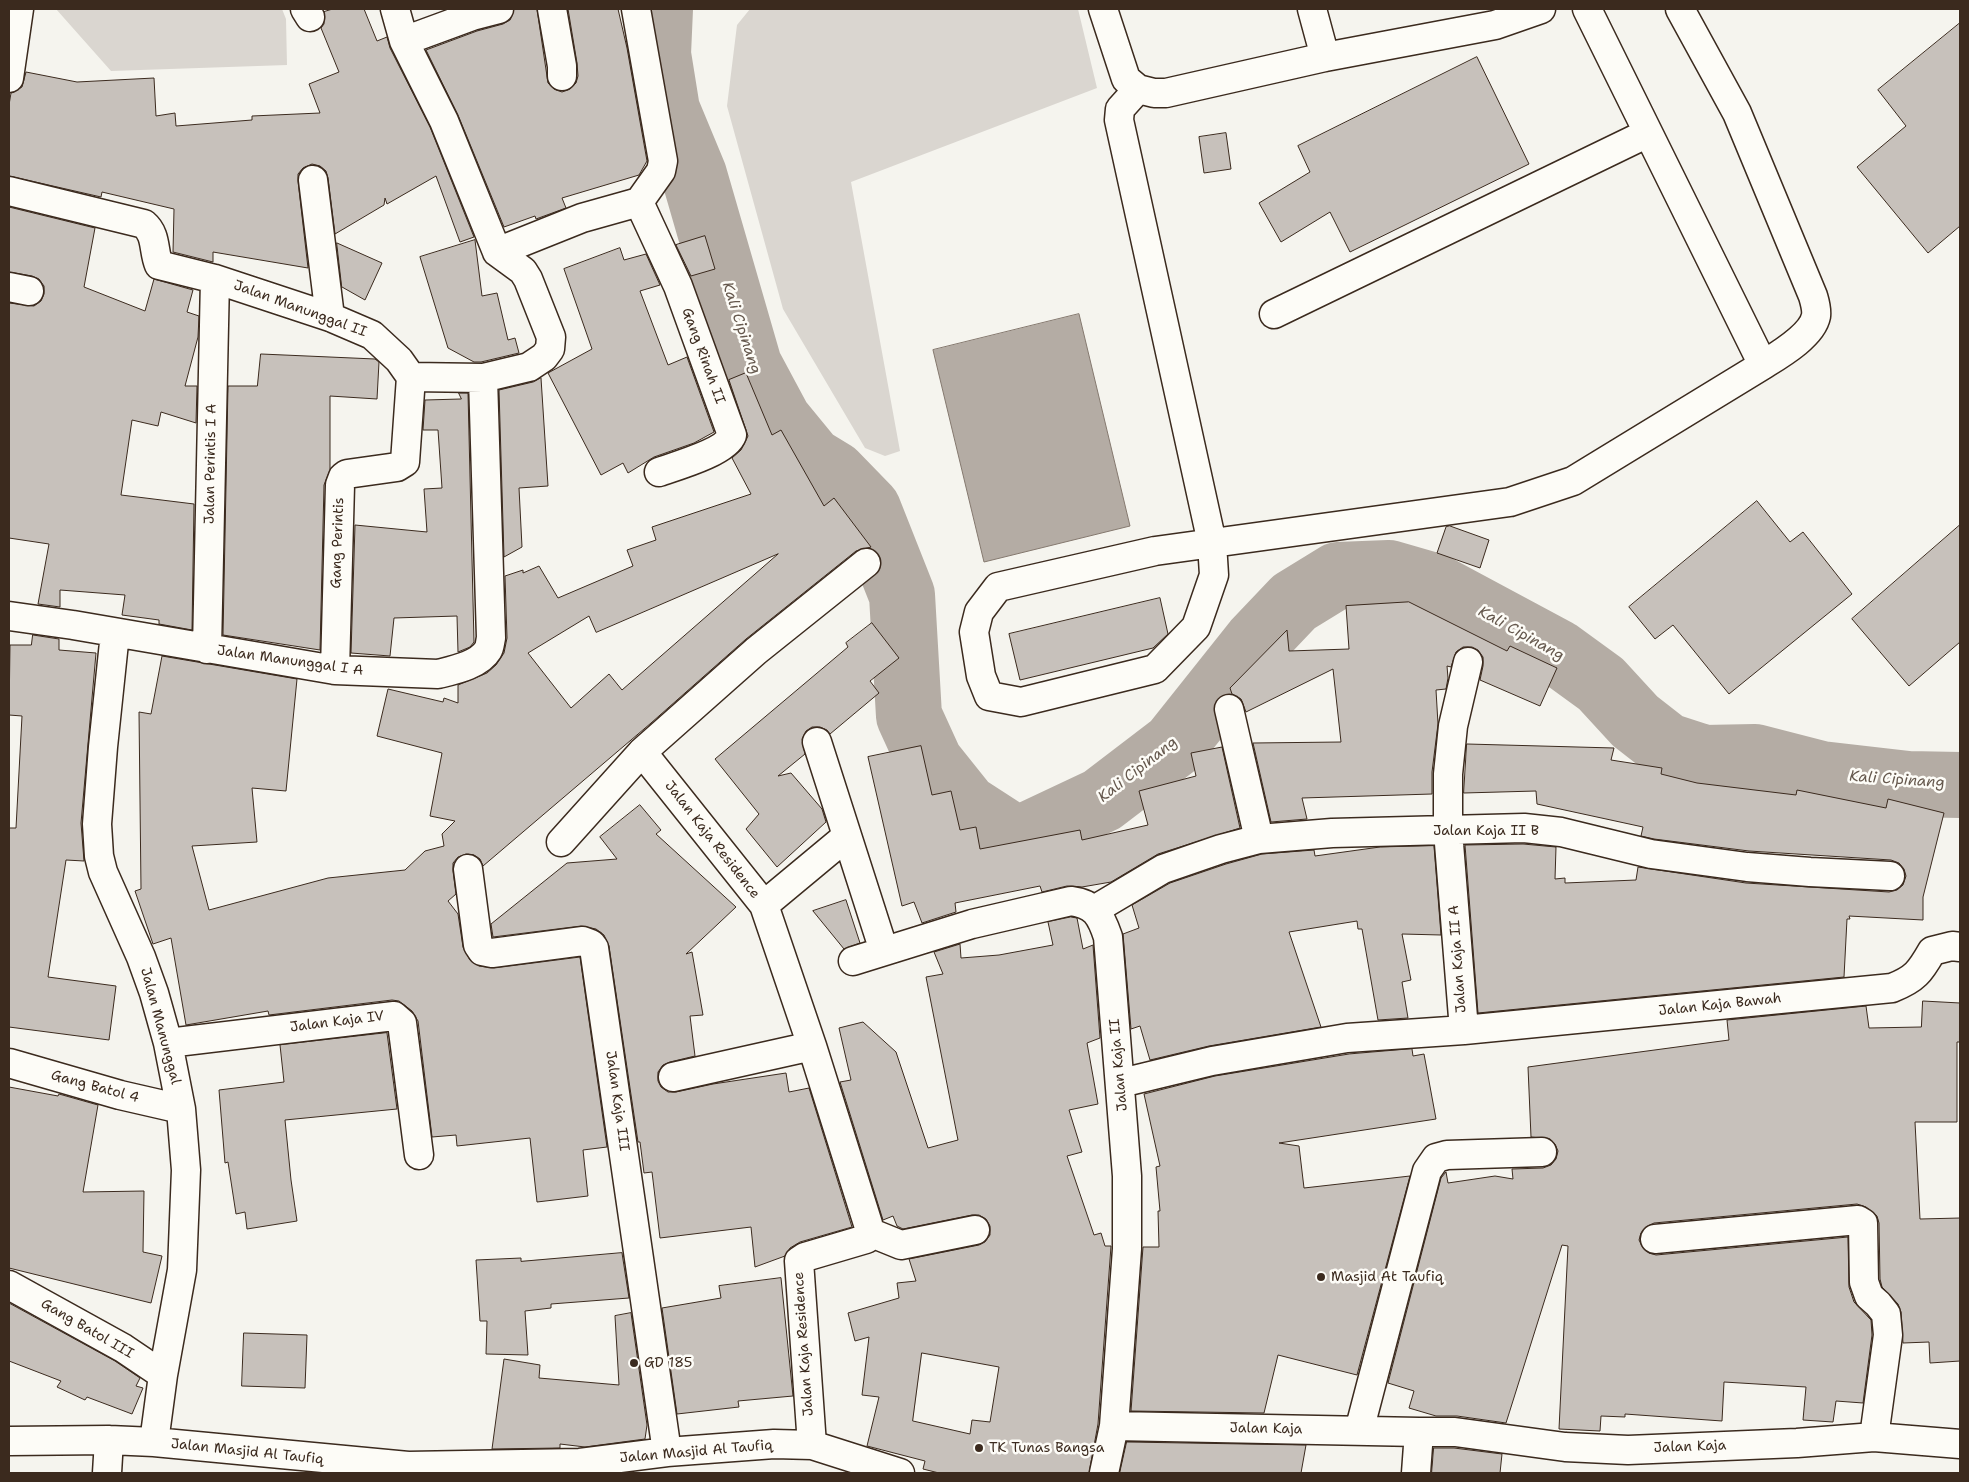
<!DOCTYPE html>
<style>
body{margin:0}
#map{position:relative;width:1969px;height:1482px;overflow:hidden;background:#f5f4ee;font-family:"Shantell Sans",sans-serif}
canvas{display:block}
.frame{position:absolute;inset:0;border:10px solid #3b2a1e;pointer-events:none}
</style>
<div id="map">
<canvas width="1969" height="1482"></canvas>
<div class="frame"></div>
</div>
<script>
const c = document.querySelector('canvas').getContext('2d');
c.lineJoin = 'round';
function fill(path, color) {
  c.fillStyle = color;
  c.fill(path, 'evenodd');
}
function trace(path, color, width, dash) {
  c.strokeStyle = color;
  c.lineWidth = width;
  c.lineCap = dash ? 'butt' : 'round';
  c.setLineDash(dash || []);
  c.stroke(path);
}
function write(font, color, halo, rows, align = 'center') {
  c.font = font + ' "Shantell Sans",sans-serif';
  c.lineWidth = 5;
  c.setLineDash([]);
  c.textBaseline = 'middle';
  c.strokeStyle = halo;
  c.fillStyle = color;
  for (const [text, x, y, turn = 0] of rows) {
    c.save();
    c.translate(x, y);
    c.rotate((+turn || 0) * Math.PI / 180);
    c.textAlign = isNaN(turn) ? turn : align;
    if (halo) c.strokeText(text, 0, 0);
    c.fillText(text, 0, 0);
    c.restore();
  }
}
const green = new Path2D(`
 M56 9H282L286 19 287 65 111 71Z
 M750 9H1078L1097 88 851 182 900 451 885 456 865 448 783 309 727 106 737 25Z`);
const water = new Path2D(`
 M1079 314 1130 526 984 562 933 350Z`);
const river = new Path2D(`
 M660 9 658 54 667 110 694 175 749 365 779 421 811 460 834 474 868 509 902 595 909 716 930 762 966 807 1017 840 1102 800 1174 745 1256 642 1294 602 1338 575 1389 573 1434 586 1557 652 1601 684 1635 721 1667 746 1704 758 1755 757 1821 774 1908 784 1960 785`);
const building = new Path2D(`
 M333 9H364L377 41 387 37 390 48 430 127 474 237 460 242 436 176 387 204 385 198 384 205 335 234 328 178 326 171 320 166 312 164 303 168 298 174V181L308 268 213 252V262L173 252 174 209 102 192 101 197 9 176V105L11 93 22 87 26 72 77 82 154 78 156 116 175 113 176 126 252 120V116L320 113 309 84 339 72 321 28 324 24V12Z
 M514 9H537L548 83 554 89 562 92 570 89 576 83 578 76 577 63 568 9H618L627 48 647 161 639 175 562 198 566 208 536 219 535 216 504 227 458 115 426 50 477 31 503 24 510 20Z
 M1960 23V226L1928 253 1857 167 1906 126 1878 90Z
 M1477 57 1529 164 1350 252 1330 212 1281 242 1259 203 1310 172 1298 146Z
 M1226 133 1231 169 1204 173 1199 137Z
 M9 207 95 228 84 287 145 311 154 279 193 290 187 312 199 316 198 337 185 386H197L196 423 161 412 158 426 132 420 121 495 194 504 192 630 159 624V620L122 615 125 595 60 590V607L38 604 49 544 9 538V303L34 306 41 301 44 294V286L39 279 32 276 9 272Z
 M705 236 715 269 691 276 676 245Z
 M475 240 482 296 497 293 508 340 515 338 519 353 481 362H474L448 348 420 257Z
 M337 243 382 263 365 300 342 287Z
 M620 248 624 260 646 254 660 285 640 291 668 365 687 357 714 432 694 443 654 457 628 473 623 463 601 475 548 373 592 349 564 269Z
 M261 354 375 359 379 362 377 399 330 396V470L324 485 320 650 223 635 228 386H257Z
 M746 373 772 435 781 430 824 506 834 498 871 547 856 551 746 639 651 723 483 866 480 859 474 855 466 854 458 857 453 863V871L456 894 448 901 458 914 463 947 470 960 479 966 494 968 580 957 607 1147 583 1150 588 1196 537 1202 530 1138 457 1146 456 1135 432 1137 418 1021 412 1011 399 1001 392 1000 269 1015 268 1011 186 1025 171 938 153 944 135 891 141 889 139 712 151 714 162 656 297 679 286 791 252 788 257 842 192 846 209 910 328 878 405 870 425 851 444 846 442 834 455 821 430 816 442 753 377 736 388 689 443 702 444 698 458 703V685L487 673 496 665 504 653 507 638 505 576 523 570V573L539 566 558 598 633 566 627 550 656 540 652 527 751 494 732 458 741 450 748 436 729 380ZM778 554 622 690 609 674 571 708 528 653 589 616 596 632Z
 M541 378 548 486 519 488 522 547 504 557 499 390 533 382Z
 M459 393H468L474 642 470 647 458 652 457 616 394 618 390 656 351 653 355 525 427 532 424 489 442 488 438 430H423L425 400 461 399Z
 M1757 501 1790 542 1803 532 1852 594 1729 694 1673 625 1655 639 1629 607Z
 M1960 525V642L1909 686 1852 619Z
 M1450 526 1489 540 1480 568 1437 553 1446 527Z
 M1160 598 1168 634 1153 648 1020 680 1009 634Z
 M1409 602 1507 651 1510 646 1557 668 1540 706 1480 680 1483 666V657L1478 650 1472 647H1463L1456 652 1451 667 1447 666 1448 678 1446 689 1436 690 1438 724 1432 772V794L1302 798 1307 819 1271 822 1253 743 1341 742 1333 669 1246 712 1241 699 1232 694 1230 688 1287 630 1289 651 1349 649 1346 606Z
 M872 623 899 658 870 681 879 693 830 734 827 730 820 727H812L806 731 802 739 805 754 778 776 791 773 822 809 826 822 777 867 746 829 759 814 715 759 848 647 846 643Z
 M33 635 59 639V650L96 653 81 823 84 861 66 860 48 977 116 986 109 1040 9 1027V828H16L22 716 9 715 10 645H31Z
 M1467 744 1614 748 1611 760 1662 768 1661 774 1697 783 1796 795 1797 790 1886 808 1888 799 1944 813 1923 897V920L1849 916 1850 919H1847L1844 977 1478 1013 1465 845 1523 844 1556 847 1555 879 1565 878V883L1636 880 1638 867 1746 883 1889 892 1897 890 1903 885 1906 876 1904 869 1899 863 1891 860 1749 851 1654 839 1641 836 1643 827 1537 804 1536 791 1464 793Z
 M921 746 932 795 951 791 960 830 976 827 980 849 1080 830 1082 840 1148 825 1139 791 1196 776 1191 753 1222 747 1240 828 1158 854 1111 882 1082 887 1067 886 1042 892 1040 886 955 903 956 912 922 923 914 902 902 906 868 757Z
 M640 805 661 830 656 834 736 907 686 954 692 952 703 1015 690 1016 695 1056 670 1062 663 1065 658 1072V1081L661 1087 668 1092H676L713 1084 786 1073 789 1092 809 1088 852 1227 800 1242 790 1248 785 1256 755 1267 751 1227 660 1238 652 1172 644 1173 640 1142H638L609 946 604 935 596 929 581 926 493 937 491 924 567 863 617 859 600 837Z
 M1434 846 1441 935 1402 934 1411 980 1402 982 1408 1018 1378 1020 1362 929H1358L1357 921 1289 932 1321 1027 1209 1046 1150 1060 1140 1026 1131 1029 1123 934 1139 928 1132 905 1170 883 1226 864 1262 854 1314 850 1315 856 1380 847Z
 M846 900 860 943 844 949 813 911Z
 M1071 917 1077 918 1083 949 1093 945 1100 1038 1087 1043 1098 1104 1069 1110 1082 1152 1067 1156 1094 1235 1101 1233 1105 1246H1111L1098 1424 1089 1473H939L923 1469 925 1461 867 1446 879 1397 862 1395 869 1337 855 1341 848 1313 899 1298 897 1283 916 1281 909 1259 979 1245 985 1242 990 1235V1226L986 1219 979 1215H972L903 1229 897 1226 893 1216 883 1220 840 1082 851 1080 839 1028 863 1022 896 1052 928 1148 958 1140 926 977 943 974 934 952 960 944 961 958 999 955 1053 945 1048 922ZM922 1353 999 1367 990 1422 972 1420 970 1434 913 1421Z
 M1923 1001 1960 1003V1042H1957V1122H1915L1920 1219 1960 1218V1361L1930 1363 1929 1342 1903 1343 1901 1312 1898 1304 1882 1287 1880 1279 1879 1223 1877 1216 1866 1207 1857 1204 1654 1223 1646 1227 1641 1233 1639 1240 1643 1248 1649 1253 1656 1255 1848 1237 1849 1287 1854 1302 1871 1320 1872 1335 1863 1403 1836 1401 1833 1422 1803 1420 1806 1387 1724 1382 1722 1421 1625 1414V1417L1601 1416 1600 1431 1559 1429 1568 1246 1562 1245 1506 1423 1457 1416H1436L1409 1408 1414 1391 1388 1383 1441 1178 1446 1172 1448 1183 1495 1176 1513 1179 1512 1169 1543 1168 1551 1165 1556 1159 1558 1151 1555 1144 1550 1139 1531 1137 1528 1067 1729 1040 1727 1020 1866 1006 1869 1028 1921 1027Z
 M387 1033 397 1109 285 1120 291 1180 297 1221 247 1229 245 1212 236 1214 228 1162 225 1163 219 1090 284 1082 280 1045Z
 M1412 1049 1413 1056 1424 1054 1436 1119 1279 1143 1299 1146 1304 1188 1410 1176 1357 1375 1278 1355 1264 1413 1131 1411 1143 1247H1159L1158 1211H1160L1156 1167 1160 1166 1144 1094 1215 1076 1349 1054Z
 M9 1087 58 1096 59 1094 98 1105 83 1192 144 1191 143 1252 162 1256 151 1303 9 1268Z
 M622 1253 629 1298 551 1304V1308L525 1311 528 1355 486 1354 487 1321H480L476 1260 521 1258V1261Z
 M781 1278 793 1396 738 1401 739 1407 677 1414 662 1308 721 1298 719 1286Z
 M9 1303 115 1361 140 1378 136 1386 143 1388 132 1414 87 1397 85 1400 57 1387 61 1381 9 1361Z
 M631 1313 647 1425 645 1439 585 1447 560 1444V1448L492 1449 504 1359 540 1365 539 1378 619 1385 615 1316Z
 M244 1333 307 1335 305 1388 242 1386Z
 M1127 1442 1306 1445 1301 1473H1120Z
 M1434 1448H1454L1502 1454 1500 1473H1432Z`);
const minor = new Path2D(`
 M305 9 310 17
 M395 9 404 41 444 121 497 252
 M552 9 562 66V76
 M1103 9 1126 79 1138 89 1154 93H1166L1325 57 1495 25 1541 9
 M1312 9 1325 57
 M1587 9 1763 365
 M404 41 472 16 499 9
 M9 78 19 9
 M1138 89 1120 109 1119 120 1212 543 1214 575 1196 627 1155 669 1021 702 989 696 981 676 974 632 979 612 998 587 1155 551 1510 502 1573 481 1763 365C1779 355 1812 336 1816 316 1817 309 1815 303 1813 296L1737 113 1680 9
 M313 180 330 317
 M9 191 144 224C157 235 153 251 159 265L215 279 330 317 372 335 399 360 411 377 483 378 529 367 544 357 550 349 551 337 528 279 523 271 497 252 582 218 639 202 661 171 663 161 636 9
 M639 202 678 286 732 435C726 452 676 466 659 472
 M9 287 29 291
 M1274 314 1648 133
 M9 616 73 625 335 670 438 674C454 670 479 665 488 650 490 647 490 642 491 638L483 378
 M115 633 103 747 97 824 99 856 103 872 141 957 154 993 168 1043 181 1109 186 1170 182 1270 163 1375 154 1442
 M207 649 215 279
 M335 670 340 485 343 477 347 474 397 467 405 462 411 377
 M1229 709 1259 839
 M817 742 884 951
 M642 752 764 905 812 1046 868 1224 869 1232 866 1239 805 1257 799 1261 812 1445
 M561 842 642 752 756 651 866 563
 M468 869 478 945 482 951 492 953 583 941 591 944 594 948 667 1452
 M764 905 847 836
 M1094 910 1163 869 1221 849 1259 839 1332 833 1524 828 1561 832 1651 854 1747 867 1810 872 1890 876
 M853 961 972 924 1071 901C1095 904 1101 916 1108 937L1127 1176V1249L1114 1426 1104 1473
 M1464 1030 1448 831V774L1453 726 1468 662
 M168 1043 394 1016 402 1023 419 1155
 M9 1063 120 1095 181 1109
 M673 1077 812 1046
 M1121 1083 1212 1061 1347 1038 1464 1030 1892 988C1915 979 1920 972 1932 951L1952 946 1960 947
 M869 1232 901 1245 975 1230
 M1655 1239 1858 1220 1863 1223 1864 1282 1869 1296 1878 1304 1886 1314 1888 1335 1874 1437
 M9 1285 123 1348 163 1375
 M1114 1426 1419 1432
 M1359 1431 1427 1171 1436 1158 1447 1155 1542 1152
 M9 1441 109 1440 154 1442 408 1466 580 1463 667 1452 774 1444 812 1445 900 1473
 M107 1473 109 1440
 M1416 1473 1419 1432H1455L1565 1447 1628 1450 1797 1443 1874 1437 1960 1444`);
const markers = [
 [1321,1277,5,"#3b2a1e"],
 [634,1363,5,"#3b2a1e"],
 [979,1448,5,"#3b2a1e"]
];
const streetNames = [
 ["Jalan Manunggal II",300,309,20],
 ["Gang Rinah II",703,356,70],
 ["Jalan Perintis I A",211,464,-89],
 ["Gang Perintis",338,543,-88],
 ["Jalan Manunggal I A",290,661,8],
 ["Jalan Kaja II B",1486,831],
 ["Jalan Kaja Residence",712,840,52],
 ["Jalan Kaja II A",1458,959,-94],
 ["Jalan Kaja Bawah",1720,1005,-6],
 ["Jalan Kaja IV",337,1022,-7],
 ["Jalan Manunggal",160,1026,75],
 ["Jalan Kaja II",1119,1065,-95],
 ["Gang Batol 4",95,1087,15],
 ["Jalan Kaja III",617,1101,82],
 ["Gang Batol III",87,1329,30],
 ["Jalan Kaja Residence",804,1344,-94],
 ["Jalan Kaja",1266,1429,1],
 ["Jalan Kaja",1690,1447,-2],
 ["Jalan Masjid Al Taufiq",247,1452,6],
 ["Jalan Masjid Al Taufiq",696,1452,-5]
];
const poiNames = [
 ["Masjid At Taufiq",1331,1277],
 ["GD 185",644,1363],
 ["TK Tunas Bangsa",989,1448]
];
const waterNames = [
 ["Kali Cipinang",741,328,72],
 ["Kali Cipinang",1521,634,29],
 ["Kali Cipinang",1138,770,-38],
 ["Kali Cipinang",1897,780,4]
];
fill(green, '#dad6d0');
fill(water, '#b4aca4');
trace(water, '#84786e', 1);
trace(river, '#b4aca4', 66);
fill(building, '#c7c1bb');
trace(building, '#3b2a1e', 1);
trace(minor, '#3b2a1e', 31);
trace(minor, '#fdfcf7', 28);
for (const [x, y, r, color] of markers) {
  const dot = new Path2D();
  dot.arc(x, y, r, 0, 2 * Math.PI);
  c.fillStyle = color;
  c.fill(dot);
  trace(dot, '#fdfcf7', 2);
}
write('14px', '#3b2a1e', '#fdfcf7', streetNames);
write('14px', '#3b2a1e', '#fdfcf7', poiNames, 'left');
write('italic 15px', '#65584d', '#fdfcf7', waterNames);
</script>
